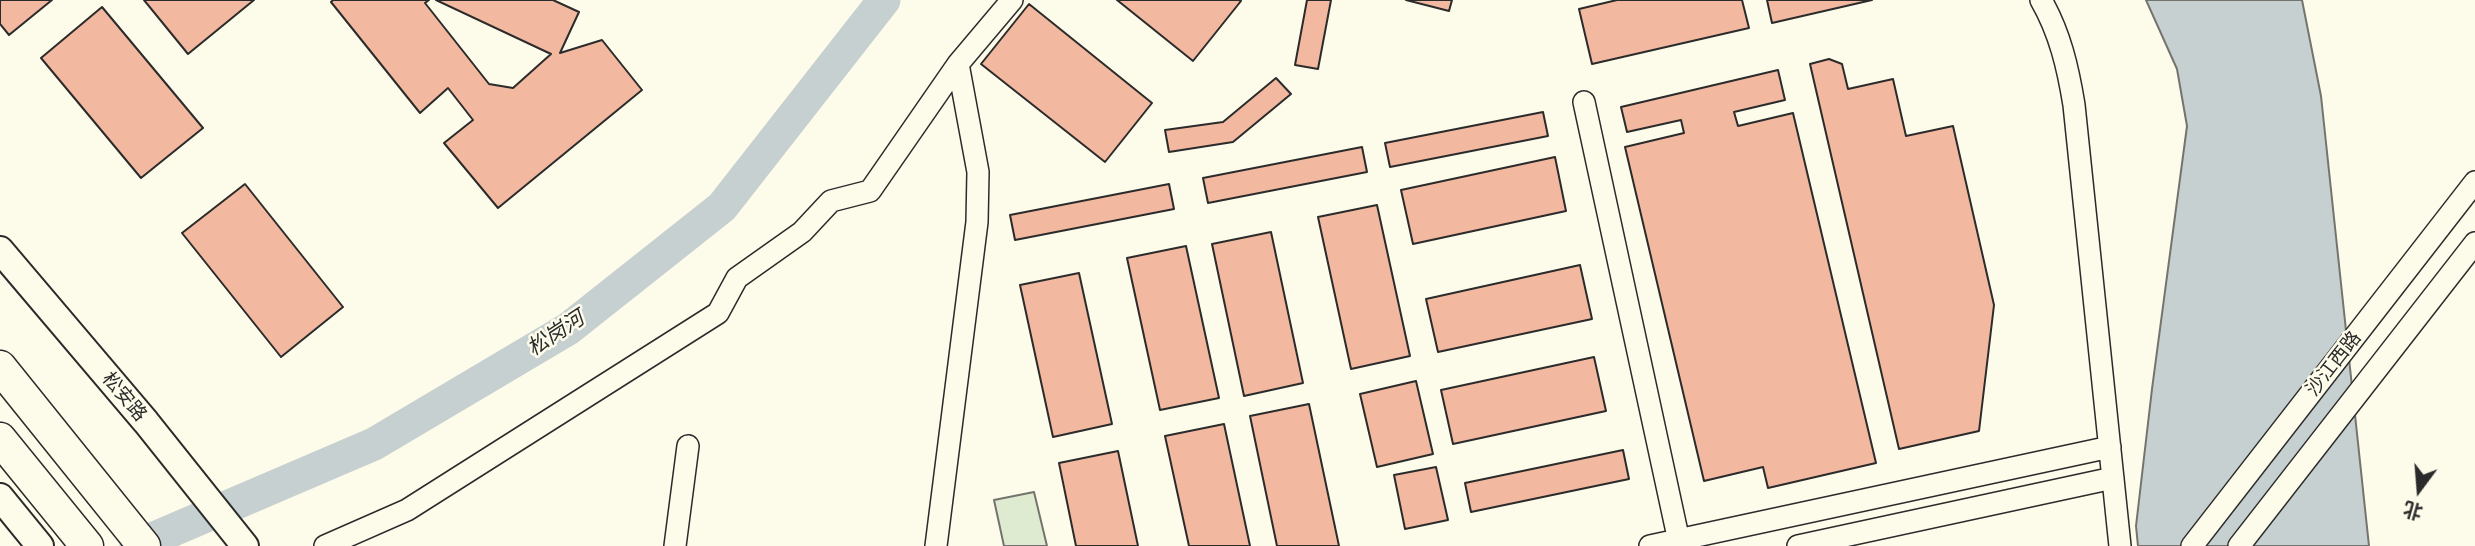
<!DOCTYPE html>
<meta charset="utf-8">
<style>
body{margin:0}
#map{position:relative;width:2475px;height:546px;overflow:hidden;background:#fdfbea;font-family:Rubik,"Noto Sans SC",sans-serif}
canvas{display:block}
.north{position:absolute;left:2384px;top:455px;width:70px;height:70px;-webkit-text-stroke:5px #fdfbea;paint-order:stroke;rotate:196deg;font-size:19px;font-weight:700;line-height:28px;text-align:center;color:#2b2b2b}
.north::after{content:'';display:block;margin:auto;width:24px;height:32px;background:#2b2b2b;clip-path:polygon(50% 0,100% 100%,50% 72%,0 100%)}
</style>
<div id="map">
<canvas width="2475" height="546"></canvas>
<div class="north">北</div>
</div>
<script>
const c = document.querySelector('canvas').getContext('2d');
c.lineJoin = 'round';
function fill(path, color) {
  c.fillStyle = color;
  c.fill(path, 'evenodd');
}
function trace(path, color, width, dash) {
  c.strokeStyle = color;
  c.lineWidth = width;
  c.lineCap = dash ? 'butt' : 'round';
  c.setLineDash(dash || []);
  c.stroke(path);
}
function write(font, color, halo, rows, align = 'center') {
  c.font = font + ' Rubik,"Noto Sans SC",sans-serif';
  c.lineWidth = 5;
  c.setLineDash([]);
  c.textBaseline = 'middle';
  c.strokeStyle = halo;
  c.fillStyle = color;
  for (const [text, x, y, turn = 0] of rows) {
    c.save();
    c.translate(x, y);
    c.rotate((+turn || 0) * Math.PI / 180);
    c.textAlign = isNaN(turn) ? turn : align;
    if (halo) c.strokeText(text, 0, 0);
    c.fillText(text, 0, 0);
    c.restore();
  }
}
const green = new Path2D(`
 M1034 492 1047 546H1004L994 500Z`);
const water = new Path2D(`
 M2146 0H2302L2321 96 2369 546H2138L2136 526 2152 389 2187 126 2177 69Z`);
const river = new Path2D(`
 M136 546 374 444 568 329 722 207 884 0`);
const building = new Path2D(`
 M0 0H52L9 35 0 24Z
 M144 0H254L188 54Z
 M333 0H429L425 3 489 84 513 88 551 54 436 0H553L579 12 560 53 602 40 642 90 498 208 444 143 473 120 448 88 420 113 331 2Z
 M1117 0H1239L1241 1 1193 61Z
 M1307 0H1331L1318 69 1295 65Z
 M1406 0H1452L1449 11Z
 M1617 0H1742L1749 28 1592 64 1579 9Z
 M1767 0H1872L1772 23Z
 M1029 4 1152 103 1105 162 981 64Z
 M102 7 203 128 141 178 41 58Z
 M1829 59 1842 64 1848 89 1893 79 1906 136 1953 126 1994 305 1979 431 1899 449 1810 64Z
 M1778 70 1785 100 1734 112 1738 126 1793 113 1876 463 1768 488 1763 467 1704 481 1625 147 1684 133 1681 120 1627 132 1621 107Z
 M1276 78 1291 94 1233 142 1169 152 1165 130 1223 122Z
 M1543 112 1548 136 1390 167 1385 143Z
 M1362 147 1367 172 1208 203 1203 178Z
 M1555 157 1566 211 1413 244 1401 190Z
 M245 184 343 307 281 357 182 233Z
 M1169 184 1174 209 1015 240 1010 215Z
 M1377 205 1410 356 1351 369 1318 217Z
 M1271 232 1303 383 1244 396 1212 244Z
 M1186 246 1219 398 1160 410 1127 258Z
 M1580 265 1592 319 1438 352 1426 299Z
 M1079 273 1112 424 1053 437 1020 285Z
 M1594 357 1606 411 1453 444 1441 390Z
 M1416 381 1433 454 1377 467 1360 394Z
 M1309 404 1339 546H1277L1250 416Z
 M1224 424 1250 546H1189L1165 436Z
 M1623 450 1629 479 1471 512 1465 483Z
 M1118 451 1138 546H1076L1059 463Z
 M1436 467 1448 520 1405 529 1394 475Z`);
const minor = new Path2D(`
 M2041 0C2060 33 2068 68 2074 105L2120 546
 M1584 102 1680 546
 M325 546 407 510 718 313 737 278 802 232 831 201 870 191 958 64 1012 0
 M675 546 688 446
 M936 546 977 222 978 172 958 64
 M1650 546 2110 447
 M1798 546 2113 478
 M2192 546 2475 182
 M2239 546 2475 243`);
const major = new Path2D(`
 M0 250 146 422 245 546
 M0 497 40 546`);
const highway = new Path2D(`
 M0 367 144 546
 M0 439 87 546`);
const streetNames = [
 ["沙江西路",2334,364,-52],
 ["松安路",124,397,50]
];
const waterNames = [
 ["松岗河",556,334,-33]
];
fill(green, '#deebd1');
trace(green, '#74746e', 2);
fill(water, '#c7d0d0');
trace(water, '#74746e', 2);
trace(river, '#c7d0d0', 33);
fill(building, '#f2b8a0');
trace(building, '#2b2b2b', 2);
trace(minor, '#2b2b2b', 24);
trace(major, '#2b2b2b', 30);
trace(highway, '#2b2b2b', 35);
trace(minor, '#fdfbea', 21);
trace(major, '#fdfbea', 26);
trace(highway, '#fdfbea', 32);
write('19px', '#2b2b2b', '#fdfbea', streetNames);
write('italic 21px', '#2b2b2b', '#fdfbea', waterNames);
</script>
